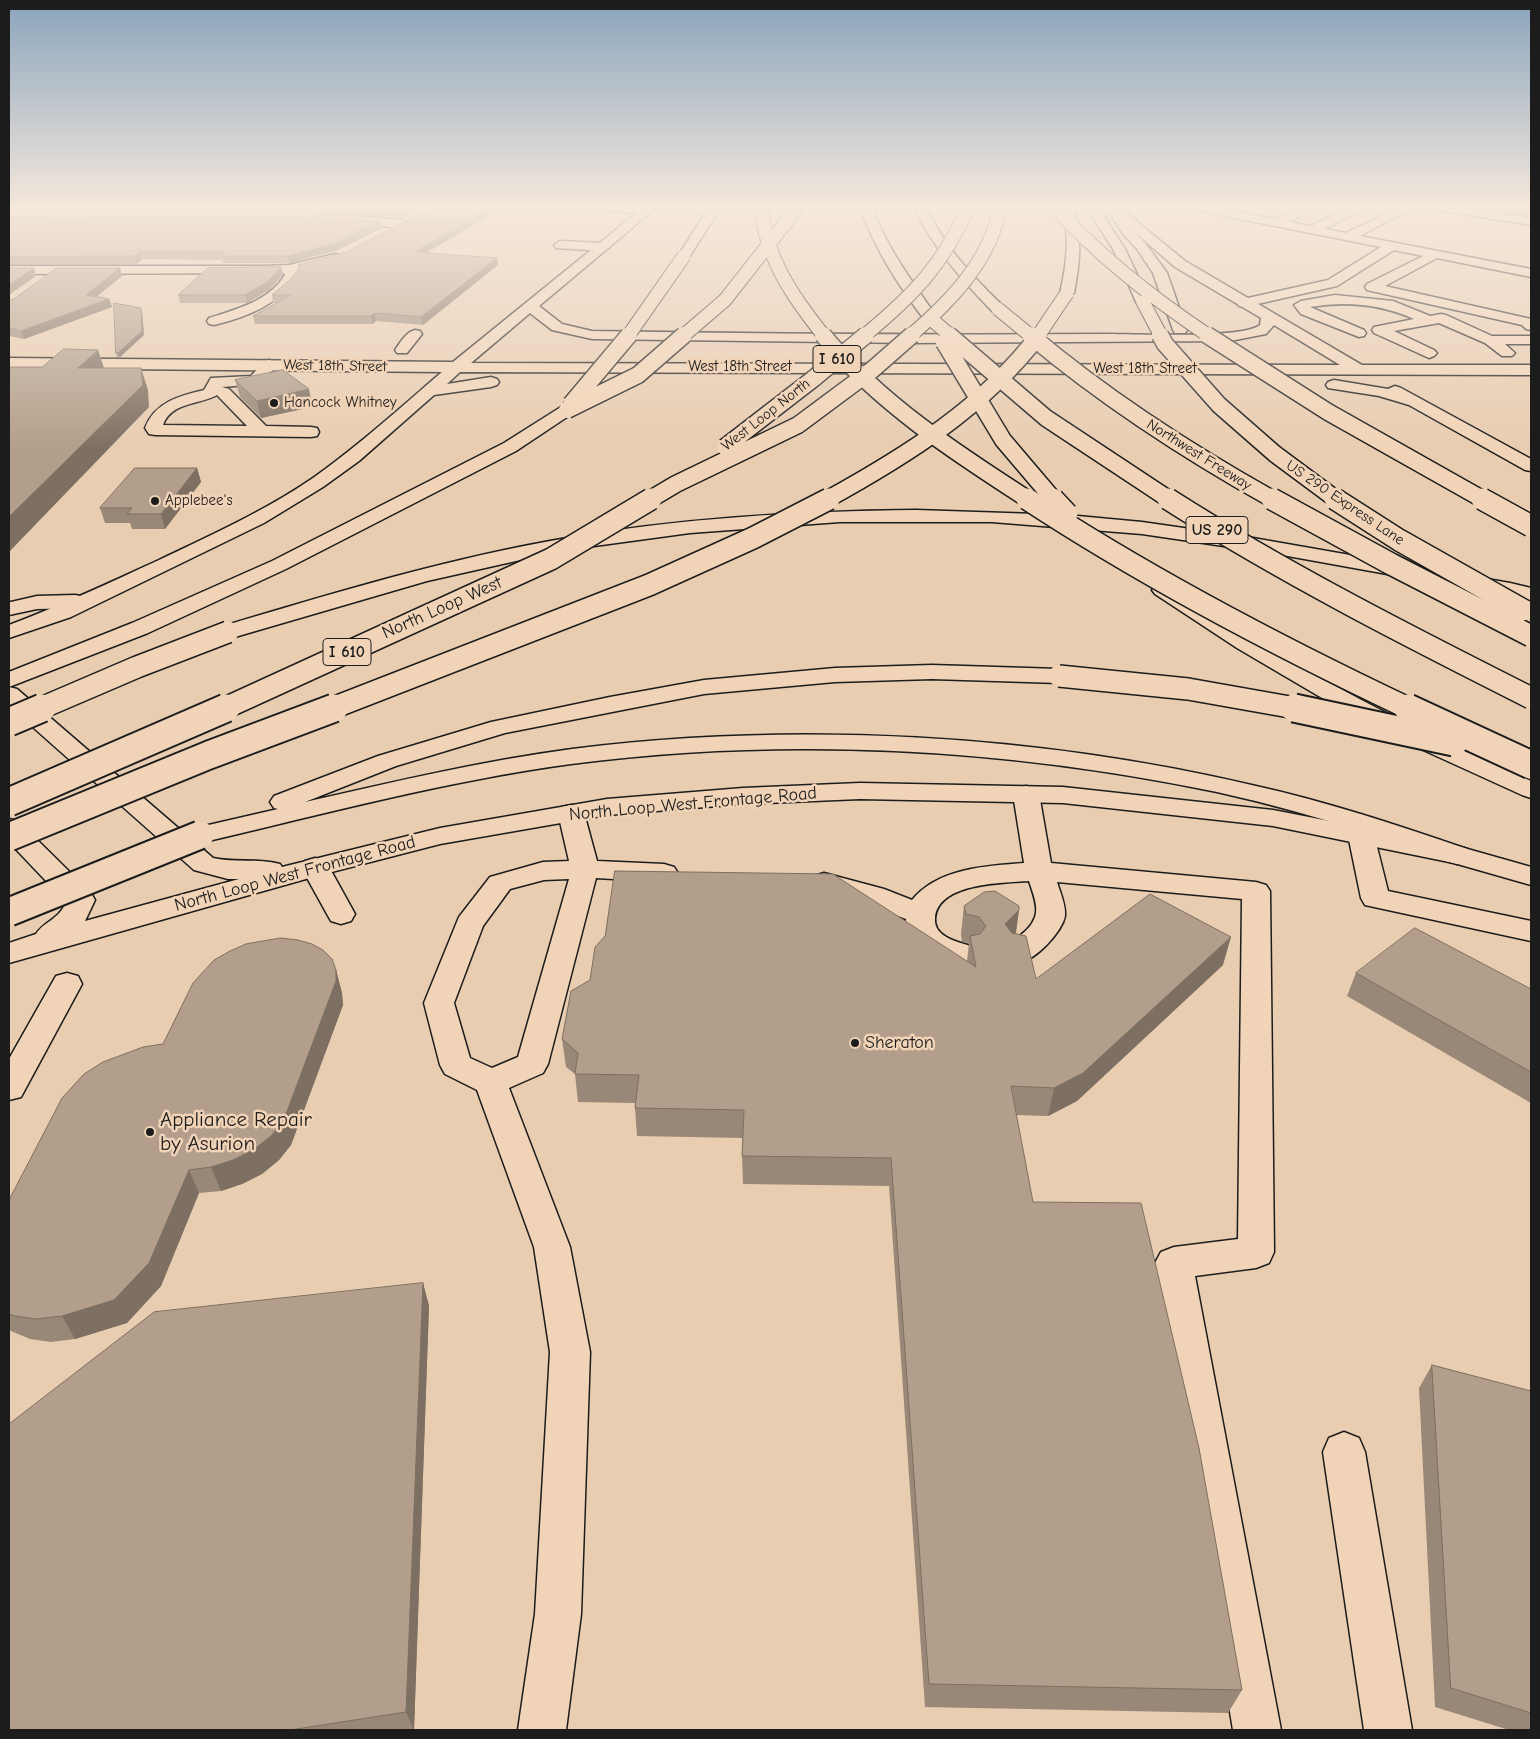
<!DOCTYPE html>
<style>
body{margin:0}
#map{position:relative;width:1540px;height:1739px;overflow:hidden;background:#e8cdb1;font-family:"Comic Neue",sans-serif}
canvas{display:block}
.frame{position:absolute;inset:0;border:10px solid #1c1c1c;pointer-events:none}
</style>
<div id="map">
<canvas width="1540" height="1739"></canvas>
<div class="frame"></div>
</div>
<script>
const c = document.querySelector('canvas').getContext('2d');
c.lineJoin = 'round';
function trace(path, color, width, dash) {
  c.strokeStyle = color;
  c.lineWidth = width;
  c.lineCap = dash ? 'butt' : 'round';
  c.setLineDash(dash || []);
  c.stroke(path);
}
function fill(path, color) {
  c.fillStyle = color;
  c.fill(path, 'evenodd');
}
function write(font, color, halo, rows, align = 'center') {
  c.font = font + ' "Comic Neue",sans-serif';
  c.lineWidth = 5;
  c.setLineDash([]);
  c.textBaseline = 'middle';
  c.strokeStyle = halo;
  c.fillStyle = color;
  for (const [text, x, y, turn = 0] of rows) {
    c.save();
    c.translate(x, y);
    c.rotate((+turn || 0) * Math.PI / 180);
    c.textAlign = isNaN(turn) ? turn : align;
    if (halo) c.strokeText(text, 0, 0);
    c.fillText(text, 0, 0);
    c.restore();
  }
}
const minor = new Path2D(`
 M603 207 646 208 652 211 646 214 608 211 604 210Z
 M1188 207H1211L1275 219 1302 207H1317L1289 222 1311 226 1351 207H1366L1325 229 1346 233 1399 207H1414L1360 236 1531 269V277L1437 258 1385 286 1531 319V330L1526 329 1522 325 1367 290 1365 287 1367 284 1423 256 1394 250 1337 286 1244 307 1239 306 1237 303 1239 300 1328 280 1381 247 1194 210Z
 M1431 207H1458L1531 218V225L1437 210Z
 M320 214 403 220 409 224 403 228 316 220 314 218 316 216Z
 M560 241 604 243 610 247 604 251 556 248 554 245Z
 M335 254 339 255 341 258 339 261 297 271 299 275C280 304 247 317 214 325L209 324 207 321 209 318C237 309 269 301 285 275L284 273 9 274V266H264L289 265Z
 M1335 295 1393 301 1430 316 1441 314 1446 315 1492 336H1531V344H1505L1515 353 1512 356H1502L1485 343 1439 323 1394 331 1434 350 1437 353 1434 356 1429 358 1374 333 1372 330 1374 327 1414 319C1380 304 1347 301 1310 307L1364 330 1366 333 1364 336 1359 337 1301 314 1294 305 1301 301Z
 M415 330 420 331 422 334 407 353H397L395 350C400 343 406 332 415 330Z
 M269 360 274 362 277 365 261 384 222 387 229 389 266 426 311 427 317 428 319 432 317 436 311 437 155 435 149 434 145 428C155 402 179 396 204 390L211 378 251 376 264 362ZM217 395 247 426 163 425C171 402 199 405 217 395Z
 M75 595 92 598 96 602 92 606 85 608 37 609 9 615V602H11L37 596Z
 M1026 786 1035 789 1039 794 1051 863 1256 882 1266 885 1270 891 1274 1252 1269 1263 1256 1268 1195 1276 1281 1730H1233L1155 1263 1161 1252 1174 1247 1238 1239 1242 899 1057 882C1060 892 1066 905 1065 916 1062 932 1035 961 1019 962 1015 962 1011 960 1008 959L1003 952C1008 944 1014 941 1021 935 1043 917 1037 905 1029 881 1001 883 938 883 935 918 933 938 961 943 975 947L980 954 975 961C953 968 902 949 906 919L864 903 814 888 810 882 814 876 824 873 884 889 912 900C938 868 986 866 1024 863L1013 794 1017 789Z
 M571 805 580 807 584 813 597 861 664 864 674 867 678 873 674 879 664 882 596 878 548 1064 543 1073 509 1088 570 1247 590 1352 581 1614 566 1730H518L535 1614 550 1352 534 1247 477 1090 445 1074 440 1065 424 1003 459 917 490 877 543 862 569 861 558 813 562 807ZM569 879 518 1057 492 1068 470 1058 454 1003 483 926 510 889 544 880Z
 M1361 827 1370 829 1374 835 1388 891 1531 921V941L1365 905 1361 898 1348 835 1352 829Z
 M315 858 325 861 329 867 355 914 351 921 341 924 331 921 327 914 301 867 305 861Z
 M67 973 78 976 82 984 21 1097 9 1100V1059L56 976Z
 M1344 1432 1359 1438 1365 1452 1412 1730H1364L1323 1452 1329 1438Z`);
const major = new Path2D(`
 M644 207H657L539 306 562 324 592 331C763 334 935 335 1106 334 1134 334 1243 339 1260 325L1261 318 1175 267 1106 207H1119L1185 261 1362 365H1531V375L460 372 447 384 491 377 497 379 499 382 497 385 491 387 434 395 359 461 323 487 264 523 71 617 9 638V625C60 606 109 583 159 560 211 535 265 511 313 478 358 446 400 408 442 372L9 368V358L453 362ZM530 313 552 330 592 339 911 343 1230 341 1266 334 1274 325 1340 365 471 363Z
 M1334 380 1388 389 1395 386 1401 388 1531 459V471L1525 470 1409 405 1379 396 1328 388 1326 385 1328 382Z
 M9 687 17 689 213 858C235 863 258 858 280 864L282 867 440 828 607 799 743 788 860 783 1063 787 1273 810 1457 846 1531 867V885L1454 863 1273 826 1063 803 860 799 743 804 607 815 440 844 320 875 9 963V943L36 934C44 921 59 920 66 902L9 842V819L18 821 91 893 95 900 85 921 239 879H228L194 870 9 706Z`);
const highway = new Path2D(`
 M709 207H721L688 259H680L678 256Z
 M860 207H872C887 249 913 282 938 319L936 322H926C899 286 875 250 860 207Z
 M914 207H926C944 246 972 276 1003 306L1005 309 1003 312H993C962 280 933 248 914 207Z
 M1062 207H1074C1082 237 1080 263 1074 293L1067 297 1060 293C1067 263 1070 237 1062 207Z
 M1086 207H1098L1125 249 1150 302 1148 305H1138L1136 302 1113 249Z
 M1106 207H1118L1132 229 1145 243 1167 273 1187 330 1185 333H1175L1173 330 1153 273 1137 249 1123 234Z
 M567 405 573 407 575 410 573 413 516 451 286 569 148 633 9 687V672L132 623 272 561 504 443 561 407Z
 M916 510 1067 515 1142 522 1253 538 1510 583 1531 588V600L1271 553 1142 534 992 522H840L690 533 565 550 427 581 228 639 220 637 217 632 220 627C334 593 449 558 567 538 682 518 799 511 916 510Z
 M1162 584 1169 586C1225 621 1281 657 1339 688 1401 722 1466 752 1531 781V798L1522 795 1421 749 1322 698 1237 648 1155 594 1152 590 1155 586Z
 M932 665 1059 669 1067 671 1070 676 1067 681 1059 683 932 679 835 682 704 694 505 733 396 766 305 802C393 782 482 761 572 749 797 721 1036 734 1256 786 1328 802 1397 825 1467 849L1471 855 1467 861 1457 864C1430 857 1404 846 1378 837 1325 819 1271 804 1217 792 1005 748 785 736 571 764 446 781 323 814 200 843L191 841 187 835 191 829 278 809 274 808 270 802 274 796 378 756 491 722 610 697 704 680 835 668Z`);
const highwayBridgeFar3 = new Path2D(`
 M761 207C766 259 793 297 824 336
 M1055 207C1099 257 1154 299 1209 336
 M1143 302 1161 336
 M998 309 1031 336
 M931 319 951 336
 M628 336 684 256
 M683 336 725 300 798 207
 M864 336C912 296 943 266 968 207
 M910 336C950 302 991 260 1000 207
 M1038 336 1067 293`);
const highwayBridgeFar2 = new Path2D(`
 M823 335C879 403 956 453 1029 500
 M949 335 1046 418 1170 500
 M1030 335C1105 398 1188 452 1274 500
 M1160 335 1165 344 1219 405 1275 454 1337 500
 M1207 335 1328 412 1484 500
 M944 342 1003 440 1054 500
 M571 404 629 335
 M567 410 638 375 684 335
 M725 447 813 379 866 335
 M649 500 676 484 798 425 872 370 912 335
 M826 500C906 456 983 408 1039 335`);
const highwayBridgeFar1 = new Path2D(`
 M1027 499C1149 579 1279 647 1410 709
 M1053 499 1067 514
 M1168 499C1284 573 1408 636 1531 698
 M1272 499 1391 564 1531 636
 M1335 499 1399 540 1523 610
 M1482 499 1531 526
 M1059 676 1188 689 1301 709
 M39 709 137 667 228 632
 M223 709 551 559 651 499
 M330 709 649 585 753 538 829 499`);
const highwayBridge = new Path2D(`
 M1294 708 1454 742
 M1408 708 1531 765
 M9 722 42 708
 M9 802 226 708
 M9 837 209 755 334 708
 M9 912 200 835`);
const wall = new Path2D(`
 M9 207H424L402 218 315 212 9 211V212Z
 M433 207H523L516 211 501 209 426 253 498 265 423 325 376 321 372 324H255L253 316 276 303H273L272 295 346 252Z
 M1475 207H1531V216Z
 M9 216 382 228 338 250 289 263H223L222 260 142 259 137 264H9Z
 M281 267 283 275 269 290 247 303H180L178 295Z
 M120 268 122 276 96 296 109 299 112 307 24 339 9 336V300Z
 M142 312 144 335 120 357H117L116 353Z
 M235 380 312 407 261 418 240 397Z
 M197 468 201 482 165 529H132L130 523H105L100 508Z
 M964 906 1019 910 1016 934 1036 979 1223 965 1077 1101 1048 1116 1016 1115 1033 1202 1242 1690 1228 1713 925 1707 889 1186 743 1184 742 1156 743 1138 637 1136 635 1108V1103L578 1102 575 1074 566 1067 562 1039 590 980 605 936 967 961 969 943 962 942 961 934Z
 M336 970 342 993 343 1005 291 1145 279 1160 262 1174 242 1184 221 1191 199 1193 161 1286 127 1323 75 1339 51 1342 30 1339 11 1331 9 1329V1200L163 1044Z
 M1356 973 1531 989V1103L1347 996Z
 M423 1283 429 1306 414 1730H9Z
 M1432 1365 1531 1391V1730H1509L1435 1707 1419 1388Z`);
const shadedWall = new Path2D(`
 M409 207H424L402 218 400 211Z
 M492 207H500L501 209 415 259 414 252Z
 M516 207H523L516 211Z
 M381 221 382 228 338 250 289 263 287 256Z
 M140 252 142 259 137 264 135 256Z
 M497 258 498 265 423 325 421 317Z
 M281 267 283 275 269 290 247 303 245 295Z
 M34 268 36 276 9 295V285Z
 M120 268 122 276 89 303 86 295Z
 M109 299 112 307 24 339 21 331Z
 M141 308 142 312 144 335 120 357 118 353Z
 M375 313 376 321 372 324 371 316Z
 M98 350 105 371 78 368Z
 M141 368 148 390 149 407 9 552V517Z
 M309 389 312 407 261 418 257 401Z
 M197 468 201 482 165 529 161 514Z
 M1019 910 1015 937 1005 924Z
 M1231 937 1223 965 1077 1101 1048 1116 1054 1088Z
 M336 970 342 993 343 1005 291 1145 279 1160 262 1174 242 1184 221 1191 211 1167Z
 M189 1170 199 1193 161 1286 127 1323 75 1339 62 1316Z
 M423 1283 429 1306 414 1730 406 1712Z`);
const building = new Path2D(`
 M339 207H409L400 211Z
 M433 207H492L414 252 497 258 421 317 375 313 371 316H253L291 295H272L291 279 299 269 298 265 346 252Z
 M9 216 314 217 381 221 337 243 287 256H221L225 252H140L135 256 9 257Z
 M281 267 267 282 245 295H178L208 268Z
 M9 268H34L9 285Z
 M57 268H120L86 295 109 299 21 331 9 328V300H12Z
 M114 303 141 308 142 331 118 353H116Z
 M64 349 98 350 78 368H141L143 385 9 517V367H42Z
 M283 370 309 389 257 401 235 380Z
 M135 468H197L161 514H127L132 508H100Z
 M615 871 833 874 976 967 970 936 980 934 986 926 979 917 966 914 964 906 984 892 995 891 1019 906V910L1005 924 1012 933 1026 936 1036 979 1150 894 1231 937 1083 1073 1054 1088 1011 1086 1033 1202 1141 1203 1199 1448 1242 1690 929 1684 891 1158 742 1156 744 1110 635 1108 639 1075 575 1074 578 1053 562 1039 571 991 590 980 595 947 605 936Z
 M1415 928 1531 989V1072L1356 973Z
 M281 938 298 940 312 944 323 950 332 959 336 970V981L283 1122 270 1137 253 1150 233 1160 211 1167 189 1170 149 1263 114 1300 62 1316 36 1319 15 1316 9 1314V1200L62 1098 84 1074 103 1062 143 1047 163 1044 193 983 214 960 230 951 246 944Z
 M423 1283 406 1712 290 1730H9V1424L154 1312Z
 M1432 1365 1531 1391V1713L1451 1688Z`);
const markers = [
 [274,403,5,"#1c1c1c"],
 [155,501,5,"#1c1c1c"],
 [855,1043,5,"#1c1c1c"],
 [150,1132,5,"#1c1c1c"]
];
const farStreetnames = [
 ["West 18th Street",335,366,1],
 ["West 18th Street",740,367],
 ["West 18th Street",1145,369],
 ["West Loop North",766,415,-38],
 ["Northwest Freeway",1199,455,32],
 ["US 290 Express Lane",1345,503,34]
];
const farPoinames = [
 ["Hancock Whitney",284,403],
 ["Applebee's",165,501]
];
const shields = [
 [837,359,48],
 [1217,530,62],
 [347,652,48]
];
const shieldNames = [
 ["I 610",837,359],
 ["US 290",1217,530],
 ["I 610",347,652]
];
const streetNames = [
 ["North Loop West",442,608,-24],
 ["North Loop West Frontage Road",693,804,-5],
 ["North Loop West Frontage Road",295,874,-15]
];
const poiNames = [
 ["Sheraton",865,1043]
];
const nearPoinames = [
 ["Appliance Repair",160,1120],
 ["by Asurion",160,1144]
];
trace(minor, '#1c1c1c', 3);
trace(major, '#1c1c1c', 3);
trace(highway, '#1c1c1c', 3);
fill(minor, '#f1d4b7');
fill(major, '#f1d4b7');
fill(highway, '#f1d4b7');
trace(highwayBridgeFar3, '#1c1c1c', 15, []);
trace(highwayBridgeFar2, '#1c1c1c', 19, []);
trace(highwayBridgeFar1, '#1c1c1c', 24, []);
trace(highwayBridge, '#1c1c1c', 31, []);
trace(highwayBridgeFar3, '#f1d4b7', 13);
trace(highwayBridgeFar2, '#f1d4b7', 16);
trace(highwayBridgeFar1, '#f1d4b7', 21);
trace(highwayBridge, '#f1d4b7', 27);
fill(wall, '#987');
fill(shadedWall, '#7d6f61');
fill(building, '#b29e8a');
trace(building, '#7d6f61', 1);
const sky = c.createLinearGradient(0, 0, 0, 450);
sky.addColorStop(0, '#8aa4bc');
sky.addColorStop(0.46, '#f5e8dc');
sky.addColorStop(1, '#f5e8dc00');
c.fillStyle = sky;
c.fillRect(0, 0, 1540, 450);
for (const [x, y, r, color] of markers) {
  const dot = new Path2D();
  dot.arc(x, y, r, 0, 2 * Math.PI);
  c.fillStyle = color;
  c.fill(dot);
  trace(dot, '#f1d4b7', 2);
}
write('15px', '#1c1c1c', '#f1d4b7', farStreetnames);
write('15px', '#1c1c1c', '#f1d4b7', farPoinames, 'left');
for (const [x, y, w] of shields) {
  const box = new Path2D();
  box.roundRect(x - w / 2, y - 13.5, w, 27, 4);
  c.fillStyle = '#f1d4b7';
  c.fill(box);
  trace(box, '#1c1c1c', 1);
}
write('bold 16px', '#1c1c1c', null, shieldNames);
write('18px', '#1c1c1c', '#f1d4b7', streetNames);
write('18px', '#1c1c1c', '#f1d4b7', poiNames, 'left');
write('21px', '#1c1c1c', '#f1d4b7', nearPoinames, 'left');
</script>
